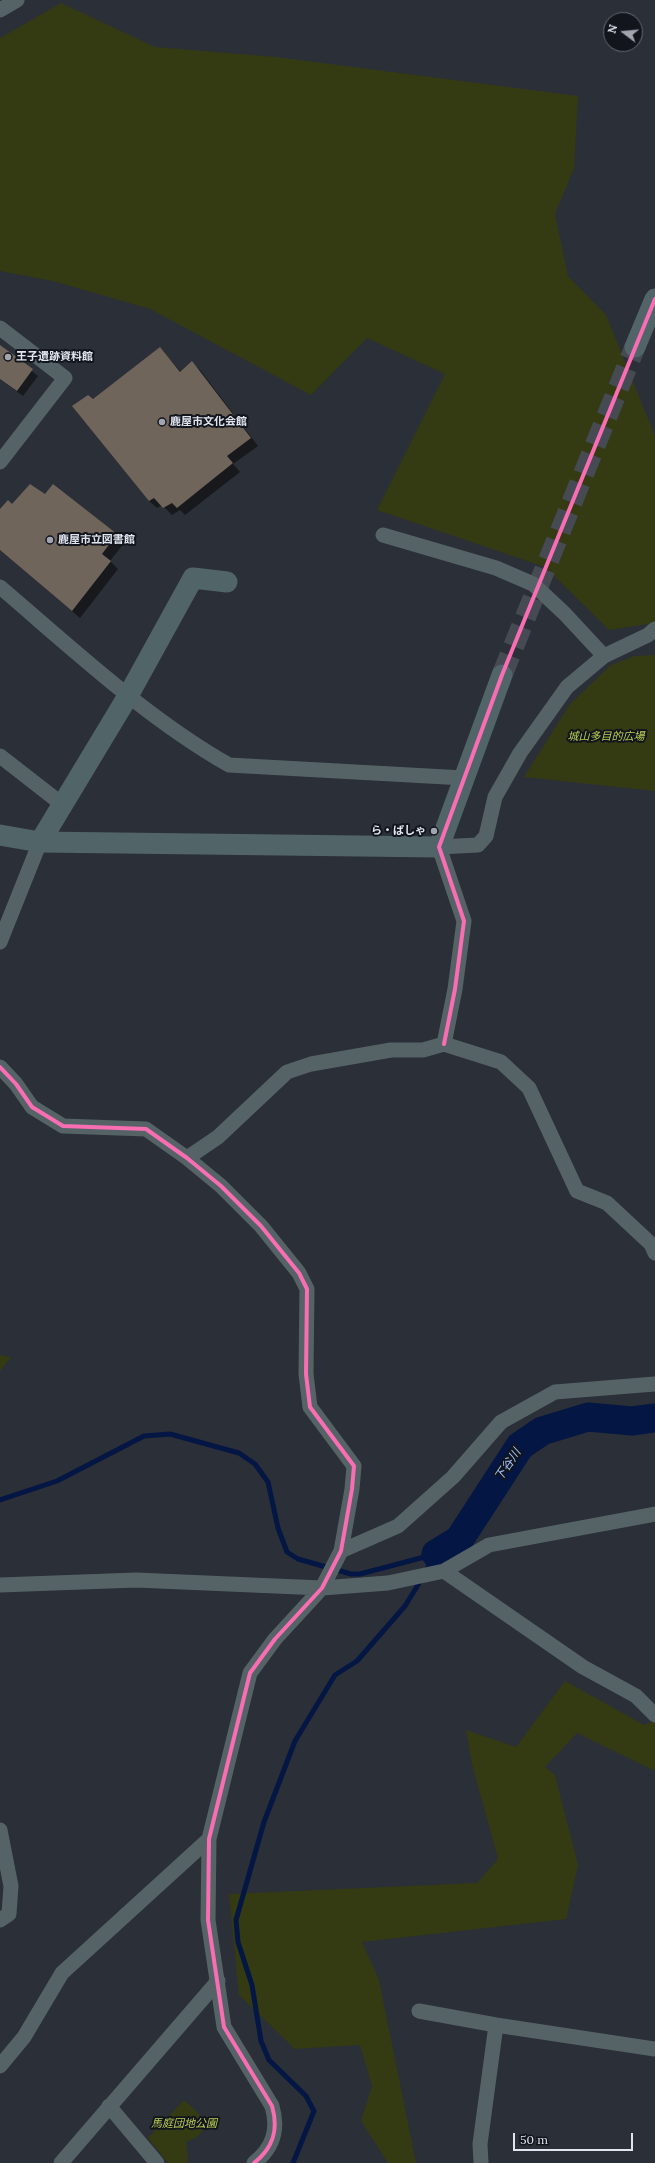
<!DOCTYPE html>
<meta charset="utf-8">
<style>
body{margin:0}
#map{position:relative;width:655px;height:2163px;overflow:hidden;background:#2b2f37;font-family:Lora,serif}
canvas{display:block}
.north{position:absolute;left:603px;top:12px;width:40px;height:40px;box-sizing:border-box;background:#12151c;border:1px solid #646870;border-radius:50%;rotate:286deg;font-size:11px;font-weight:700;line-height:16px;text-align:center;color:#e0e5ef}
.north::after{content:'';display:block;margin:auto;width:14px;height:18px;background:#a1a5af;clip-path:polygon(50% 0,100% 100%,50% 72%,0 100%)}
.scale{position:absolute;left:513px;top:2133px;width:120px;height:18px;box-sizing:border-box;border:2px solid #e0e5ef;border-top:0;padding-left:5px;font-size:12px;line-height:14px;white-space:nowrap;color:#e0e5ef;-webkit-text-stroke:3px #12151c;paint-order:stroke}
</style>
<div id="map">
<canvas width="655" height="2163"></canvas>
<div class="north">N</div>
<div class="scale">50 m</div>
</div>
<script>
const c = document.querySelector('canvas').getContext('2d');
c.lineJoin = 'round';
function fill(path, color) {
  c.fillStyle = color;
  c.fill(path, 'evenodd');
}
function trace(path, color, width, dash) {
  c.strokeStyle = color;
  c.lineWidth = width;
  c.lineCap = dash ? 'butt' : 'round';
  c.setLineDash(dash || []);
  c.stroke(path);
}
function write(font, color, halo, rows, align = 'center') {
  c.font = font + ' Lora,"Noto Sans JP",serif';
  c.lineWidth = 4;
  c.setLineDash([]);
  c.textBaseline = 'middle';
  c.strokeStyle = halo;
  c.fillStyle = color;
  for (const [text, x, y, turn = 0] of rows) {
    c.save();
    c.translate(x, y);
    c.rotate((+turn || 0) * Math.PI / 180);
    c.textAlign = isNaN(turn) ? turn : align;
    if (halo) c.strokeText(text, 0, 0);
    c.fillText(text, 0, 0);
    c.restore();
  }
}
const green = new Path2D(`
 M61 3 155 47 276 57 578 96 574 168 555 214 568 276 606 315 655 436V623L609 630 545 567 377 510 445 374 367 338 311 395 150 309 53 281 0 271V38Z
 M655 655V791L524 777 570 704 611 665 634 656Z
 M0 1355 11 1357 0 1371Z
 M565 1681 644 1725 655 1721V1771L577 1733 545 1767 555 1775 578 1865 566 1919 362 1942 379 1980 416 2163H388L361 2121 372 2086 360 2045 295 2049 239 1995 229 1894 477 1883 498 1859 472 1764 466 1730 516 1747Z
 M184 2100C192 2108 211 2121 200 2134 197 2138 190 2140 186 2142L188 2163H168L148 2138Z`);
const shadow = new Path2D(`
 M0 346 38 376 23 396 0 379Z
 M160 348 181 372 192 363 200 370 258 446 233 464 240 472 185 515 180 510 172 515 162 505 157 508 149 501 93 400Z
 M53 485 124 543 110 561 118 569 80 618 0 550V510L45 495Z`);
const stream = new Path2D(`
 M0 1500 57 1481 144 1436 170 1434 239 1453 255 1464 268 1482 278 1528 287 1552 298 1559 351 1574H360L436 1554
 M426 1571 436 1554
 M293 2163 314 2111 306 2096 269 2060 261 2041 252 1985 238 1942 236 1920 264 1822 295 1741 335 1675 357 1661 405 1606 421 1580`);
const river = new Path2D(`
 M436 1554 459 1540 520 1446 542 1431 588 1417 632 1421 655 1418`);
const building = new Path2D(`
 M0 345 33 369 17 391 0 379Z
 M160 347 180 372 192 361 251 438 227 456 233 463 177 508 172 503 163 508 154 498 149 501 72 406 88 395 93 399Z
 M30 484 45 494 53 484 117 534 102 554 111 561 72 611 0 550V509L8 500 12 504Z`);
const secondaryTunnel = new Path2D(`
 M502 675 635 347`);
const street = new Path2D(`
 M0 10 17 0
 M0 328 65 378 0 462
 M383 535 496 568 533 584 565 614 604 656
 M0 587C73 649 145 717 229 765L464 778
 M0 756 63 805
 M0 942 40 842
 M444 1044 455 989 464 921 439 847 478 845 486 836 495 797 520 753 567 687 604 656 648 635 655 629
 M0 1067 16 1084 32 1107 63 1126 146 1129 187 1158 221 1186 261 1226 299 1273 307 1289 306 1374 310 1407 354 1466 352 1489 341 1551 322 1588 275 1639 250 1673 209 1839 208 1920 224 2027 272 2106C279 2130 273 2148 254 2163
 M187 1158 218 1137 287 1072 311 1064 391 1050H423L444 1044 501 1062 529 1088 577 1191 607 1203 651 1244 655 1253
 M341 1551 398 1526 453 1477 501 1422 555 1392 655 1384
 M444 1571 583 1667 636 1696 655 1715
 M0 1585 136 1580 322 1588 388 1583 444 1571 489 1545 655 1514
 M0 1830 11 1886 9 1914 0 1920
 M419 2011 496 2025 655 2049
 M0 2066 24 2037 62 1973 209 1839
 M109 2106 157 2163
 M61 2163 218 1981
 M481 2163 480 2144 496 2025`);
const secondary = new Path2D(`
 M635 347 655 299
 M0 835 40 842 439 847 502 675
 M40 842 128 696 193 578 227 582`);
const cycleway = new Path2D(`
 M444 1044 455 989 464 921 439 847 502 675 655 299
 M0 1067 16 1084 32 1107 63 1126 146 1129 187 1158 221 1186 261 1226 299 1273 307 1289 306 1374 310 1407 354 1466 352 1489 341 1551 322 1588 275 1639 250 1673 209 1839 208 1920 224 2027 272 2106C279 2130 273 2148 254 2163`);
const markers = [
 [8,357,4,"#a1a5af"],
 [162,422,4,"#a1a5af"],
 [50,540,4,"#a1a5af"],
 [434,831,4,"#a1a5af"]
];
const poiNames = [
 ["王子遺跡資料館",16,357],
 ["鹿屋市文化会館",170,422],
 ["鹿屋市立図書館",58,540],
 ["ら・ぱしゃ",426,831,"right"]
];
const parkNames = [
 ["城山多目的広場",606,737],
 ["馬庭団地公園",184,2124]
];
const waterNames = [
 ["下谷川",508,1465,-56]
];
fill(green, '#343b13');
fill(shadow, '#0007');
trace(stream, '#041643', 5);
trace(river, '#041643', 29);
fill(building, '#70655a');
trace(secondaryTunnel, '#464a53', 21, [21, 10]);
trace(street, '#556366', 15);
trace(secondary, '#516467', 21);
trace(cycleway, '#f96db3', 4);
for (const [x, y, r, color] of markers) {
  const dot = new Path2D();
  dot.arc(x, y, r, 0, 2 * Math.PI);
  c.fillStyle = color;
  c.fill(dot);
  trace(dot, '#12151c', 1.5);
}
write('bold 11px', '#e0e5ef', '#12151c', poiNames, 'left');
write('italic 11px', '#b9cf53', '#12151c', parkNames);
write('italic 12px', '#a2c4fe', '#12151c', waterNames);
</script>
